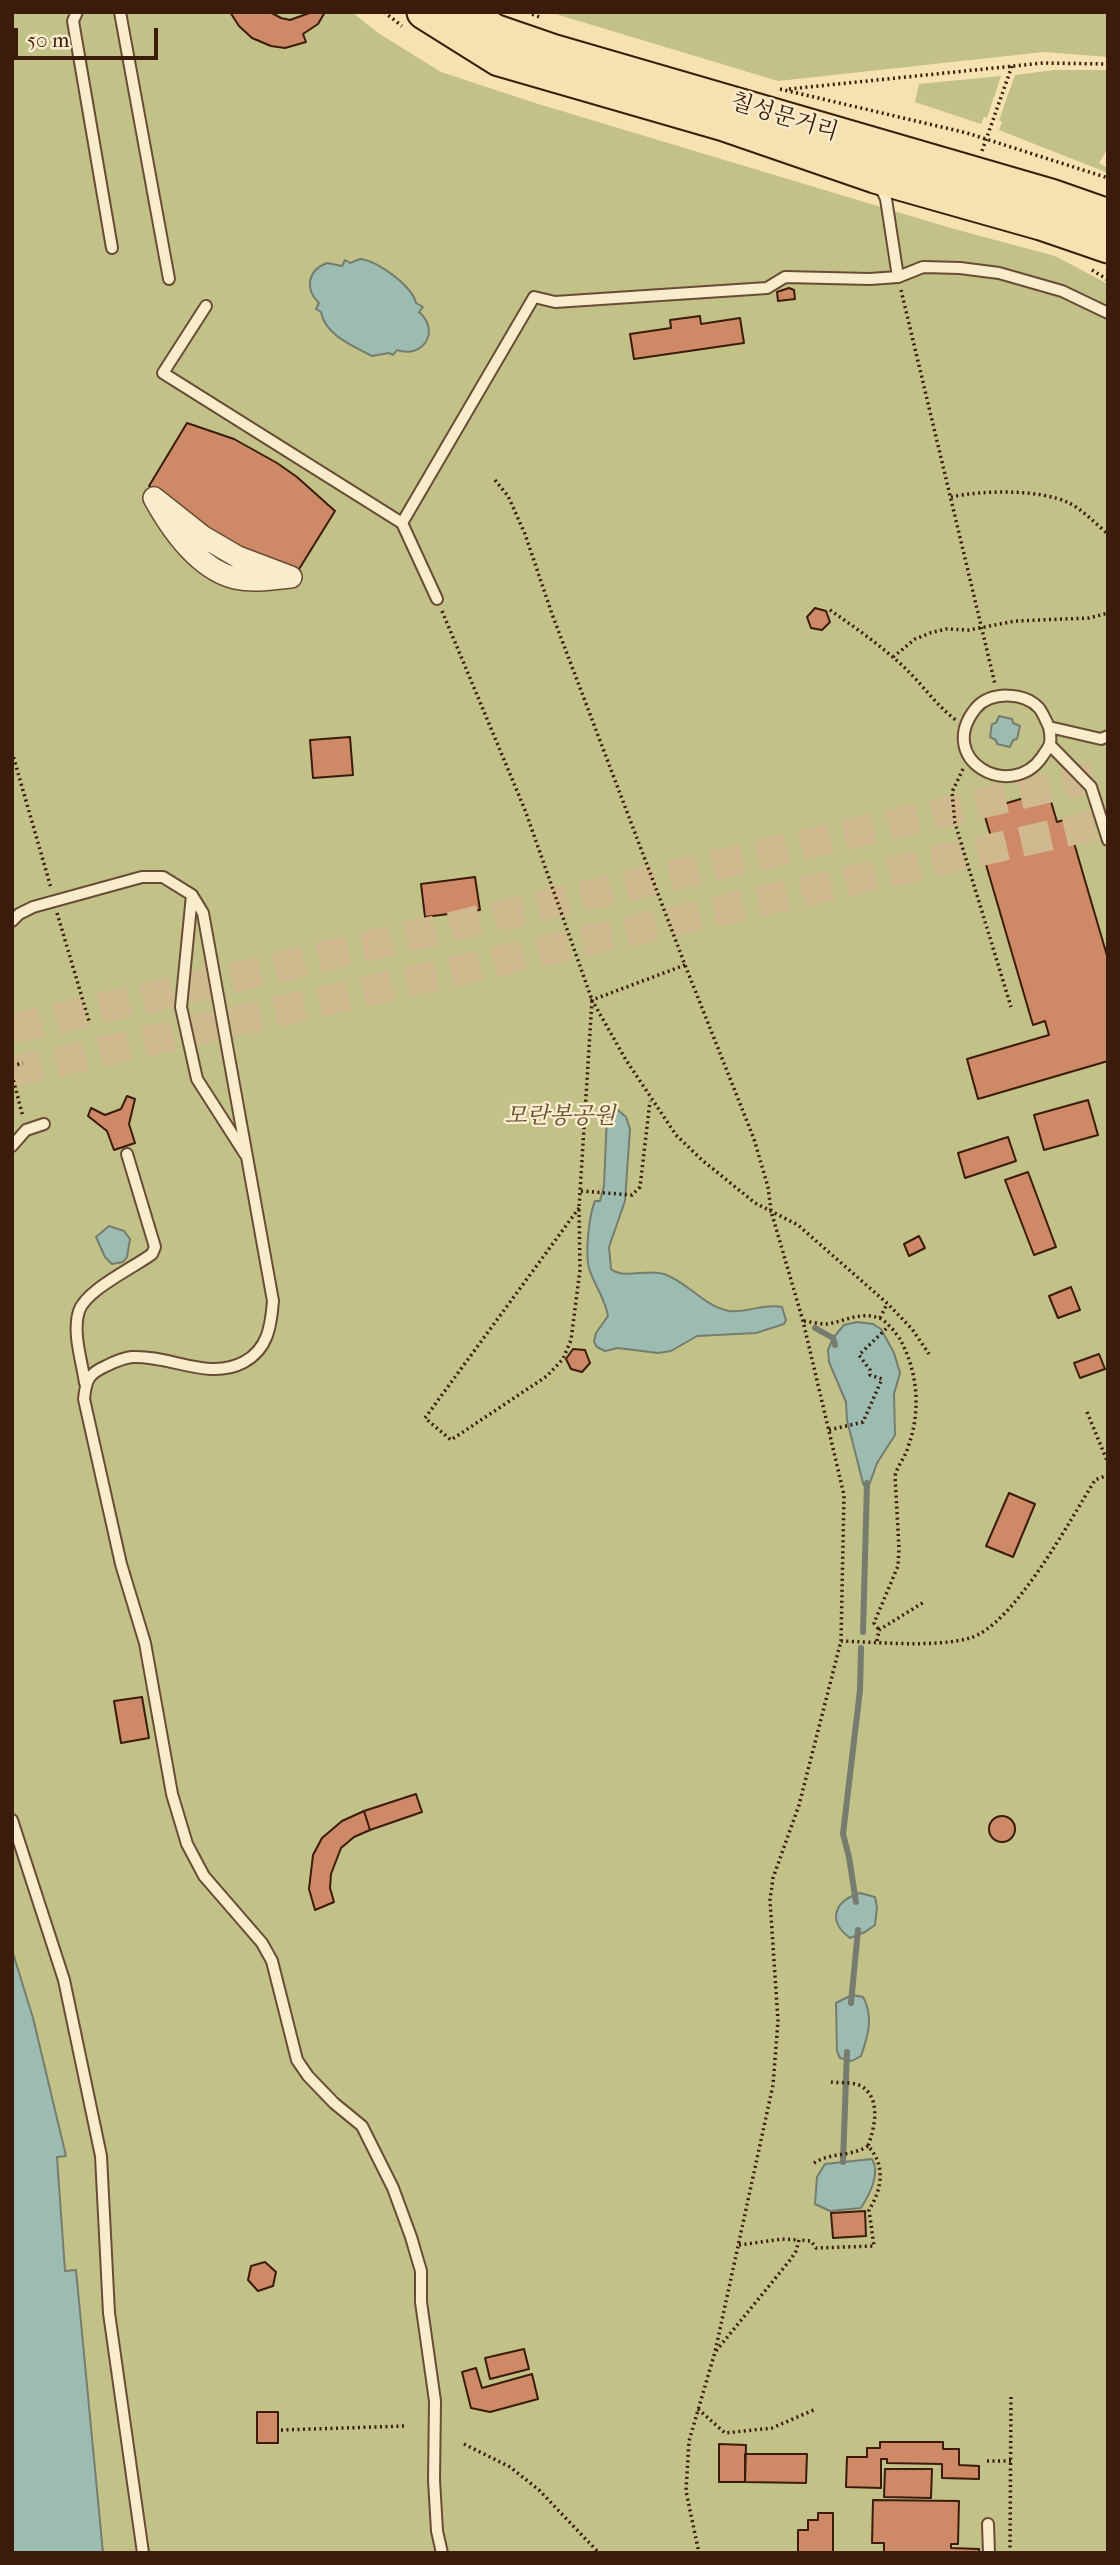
<!DOCTYPE html>
<meta charset="utf-8">
<style>
body{margin:0}
#map{position:relative;width:1120px;height:2565px;overflow:hidden;background:#f6e1b0;font-family:"IM FELL French Canon",serif}
canvas{display:block}
.frame{position:absolute;inset:0;border:14px solid #3b1b0a;pointer-events:none}
.scale{position:absolute;left:14px;top:28px;width:144px;height:32px;box-sizing:border-box;border:4px solid #3b1b0a;border-top:0;padding-left:9px;font-size:21px;line-height:24px;white-space:nowrap;color:#3b1b0a;-webkit-text-stroke:5px #f9eccc;paint-order:stroke}
</style>
<div id="map">
<canvas width="1120" height="2565"></canvas>
<div class="frame"></div>
<div class="scale">50 m</div>
</div>
<script>
const c = document.querySelector('canvas').getContext('2d');
c.lineJoin = 'round';
function fill(path, color) {
  c.fillStyle = color;
  c.fill(path, 'evenodd');
}
function trace(path, color, width, dash) {
  c.strokeStyle = color;
  c.lineWidth = width;
  c.lineCap = dash ? 'butt' : 'round';
  c.setLineDash(dash || []);
  c.stroke(path);
}
function write(font, color, halo, rows, align = 'center') {
  c.font = font + ' "IM FELL French Canon","Noto Serif KR",serif';
  c.lineWidth = 5;
  c.setLineDash([]);
  c.textBaseline = 'middle';
  c.strokeStyle = halo;
  c.fillStyle = color;
  for (const [text, x, y, turn = 0] of rows) {
    c.save();
    c.translate(x, y);
    c.rotate((+turn || 0) * Math.PI / 180);
    c.textAlign = isNaN(turn) ? turn : align;
    if (halo) c.strokeText(text, 0, 0);
    c.fillText(text, 0, 0);
    c.restore();
  }
}
const green = new Path2D(`
 M12 12H352L378 33 441 72 535 103 954 229 1055 256 1108 284V2553H103L76 2271H65L57 2157 66 2155 33 2018 12 1950Z
 M549 12H1108V57L1044 52 778 81Z
 M1054 70H1108V148L1099 163 1108 168V173L999 130 1002 122 999 120 1015 75Z
 M1001 76 987 118 984 117 981 124 915 102 919 84Z`);
const water = new Path2D(`
 M360 259C378 261 412 286 416 303L423 307 419 312C441 331 423 359 397 350L393 355 389 353 372 356C353 346 325 335 321 312L316 309 319 303C304 289 308 270 327 263L342 266 345 260 350 263Z
 M999 716 1012 719 1013 723 1020 726 1017 739 1013 740 1010 747 997 744 996 740 990 737 992 724 996 723Z
 M618 1110 626 1117 630 1129 625 1201 609 1247 611 1269C625 1280 647 1268 664 1274 688 1282 703 1306 729 1311 747 1313 765 1303 782 1307L786 1320 784 1324 756 1333 697 1336 671 1351 658 1353 618 1348 605 1351 597 1347 594 1342 596 1333 608 1316C605 1298 594 1285 589 1268 585 1253 589 1215 595 1201H600L604 1186 607 1114Z
 M109 1226 124 1231 130 1239 127 1257 123 1262 112 1264 105 1257 96 1237Z
 M857 1322 873 1324 881 1329 894 1353 900 1373 894 1394 895 1435 877 1463 867 1491 863 1483 847 1420 846 1402 829 1362 828 1350 833 1338 844 1325Z
 M860 1893 875 1897 877 1907 875 1925 865 1932 850 1938C827 1921 834 1901 860 1893Z
 M12 1950 33 2018 66 2156 57 2157 65 2271 76 2270 103 2553H12Z
 M852 1995 863 1997C874 2016 868 2036 861 2056L852 2061 840 2058 837 2051 836 2003Z
 M872 2159C881 2174 869 2195 861 2208L830 2211 815 2204 817 2177 825 2164Z`);
const stream = new Path2D(`
 M815 1328 833 1338 835 1345
 M863 1632 867 1483
 M856 1902 849 1857 843 1834 860 1690 861 1648
 M851 2003 858 1930
 M843 2162 847 2052`);
const building = new Path2D(`
 M230 12H325L318 24 303 34 306 42 285 48 271 46 252 38 239 26Z
 M270 12H312L290 20 281 18Z
 M789 288 794 290 795 299 778 301 777 292Z
 M700 316 701 324 740 318 744 343 634 359 630 334 671 328 670 320Z
 M187 423 234 439 277 463 297 477 335 511 296 574 206 533 167 503 149 486Z
 M815 608 826 611 830 622 822 630 811 628 807 617Z
 M350 737 353 775 313 778 310 740Z
 M1048 791 1057 822 1067 819 1108 959V1061L978 1099 967 1059 1049 1035 1045 1021 1033 1025 980 844 992 840 983 810Z
 M475 877 480 910 425 917 421 884Z
 M127 1096 135 1099 129 1124 135 1143 114 1150 107 1131 88 1116 91 1108 105 1115 121 1109Z
 M1088 1100 1098 1135 1044 1150 1034 1115Z
 M1008 1137 1016 1161 965 1178 958 1153Z
 M1028 1172 1056 1247 1034 1255 1005 1180Z
 M919 1236 925 1248 909 1256 904 1244Z
 M1071 1287 1080 1310 1058 1318 1049 1296Z
 M573 1349 585 1350 590 1363 582 1372 571 1369 566 1359Z
 M1099 1354 1105 1369 1080 1378 1074 1363Z
 M1009 1493 1035 1504 1013 1557 986 1546Z
 M142 1697 149 1738 121 1743 114 1701Z
 M416 1794 422 1812 370 1830 364 1811Z
 M364 1811 370 1830 354 1837 341 1848 331 1874 330 1888 334 1902 315 1910 309 1889 313 1855 322 1838 342 1821Z
 M989 1829a13 13 0 1 1 26 0a13 13 0 1 1-26 0Z
 M865 2211 866 2236 833 2238 831 2213Z
 M265 2262 276 2272 273 2286 258 2291 248 2280 251 2266Z
 M524 2349 529 2369 490 2379 485 2358Z
 M476 2368 482 2388 532 2374 538 2399 490 2412 471 2408 462 2372Z
 M257 2412H278V2443H257Z
 M880 2442H943V2449H959V2465L979 2466V2479L942 2478V2464L887 2463V2459H881V2488L846 2487 847 2457H867V2448H880Z
 M719 2444 746 2445 745 2482H719Z
 M745 2454H807L806 2483 745 2482Z
 M885 2469H932L931 2498 884 2497Z
 M873 2500 959 2501 958 2544H951V2548L979 2549V2553H884V2543H872Z
 M818 2513H833V2553H798V2530H808V2520H818Z`);
const secondaryTunnel = new Path2D(`
 M12 1029 1108 774
 M12 1072 1108 822`);
const path = new Path2D(`
 M384 12 402 26
 M527 12 542 18
 M780 89 967 133 1108 178
 M789 89 1043 63 1108 64
 M982 151 1012 66
 M1092 270 1108 280
 M901 290 995 684
 M495 480 508 496 525 534 552 614 685 965 754 1139 768 1187 771 1211 803 1321 844 1495 841 1641 799 1805 773 1878 770 1900 778 2021 773 2085 715 2352 689 2441 686 2491 699 2553
 M951 497C983 490 1040 489 1069 503 1083 510 1096 524 1108 534
 M830 610C857 629 886 649 909 672 925 688 937 706 956 720
 M442 611 525 810 592 1000 579 1208 580 1270 571 1340 563 1359 547 1376 451 1440 425 1418 579 1208
 M893 657 915 639 930 633 946 629 969 630 1015 621 1089 618 1108 613
 M12 752 51 888
 M963 769 952 792 955 823 1011 1007
 M57 913 89 1021
 M685 965 592 1000 626 1060 676 1135 702 1160 755 1203 798 1225 888 1304 912 1329 929 1354
 M12 1066 23 1063
 M12 1075 23 1117
 M581 1191 632 1195 640 1187 650 1101
 M880 1318 887 1304
 M804 1321C811 1322 819 1324 826 1324 844 1322 860 1311 879 1318 887 1321 897 1334 901 1341 918 1373 921 1412 908 1447 905 1458 898 1464 895 1476L899 1548 898 1566 874 1623 879 1630
 M1087 1412 1108 1463
 M829 1430 863 1422 882 1379 870 1375V1370L859 1355 889 1326
 M841 1641C878 1642 934 1648 970 1638 1014 1625 1070 1520 1095 1480L1108 1475
 M877 1641 879 1630 924 1602
 M814 2163C831 2152 851 2157 868 2146
 M739 2245 782 2239 799 2240
 M716 2351 791 2259 796 2251 799 2240 811 2241 816 2248 874 2246 869 2210C882 2189 886 2165 868 2146 875 2127 882 2096 859 2085 851 2082 839 2083 831 2082
 M698 2409 725 2433 772 2428 816 2409
 M281 2430 405 2426
 M464 2444 510 2467 539 2490 599 2553
 M987 2461H1011
 M1010 2553 1011 2395`);
const lane = new Path2D(`
 M77 12 73 21 112 248
 M120 12 169 279
 M879 184 886 199 898 277
 M206 306 163 373 402 523
 M437 599 402 523 534 297 555 302 767 288 785 277 870 279 898 277 923 267 960 268 999 273 1062 291 1108 313
 M1049 727C1050 732 1051 738 1050 743 1049 748 1045 752 1042 757 1011 802 934 760 976 708 991 691 1024 692 1039 708 1043 713 1046 721 1049 727L1101 739 1108 736
 M1050 745 1091 787 1108 840
 M192 895 203 913 273 1301C271 1326 268 1349 244 1362 209 1381 170 1355 132 1357 123 1358 114 1362 106 1366 88 1374 86 1380 84 1399L121 1564 145 1643 172 1794 187 1844 204 1876 262 1943 272 1961 297 2060 308 2076 334 2103 362 2126 393 2188 411 2237 421 2271V2302L435 2401 434 2480 437 2531 442 2553
 M12 921 19 914 33 907 142 877H163L192 895 181 1007 197 1079 245 1154
 M12 1146 26 1130 44 1124
 M85 1383C82 1361 72 1333 79 1311 86 1290 133 1268 152 1254L155 1247 127 1154
 M12 1820 64 1980 101 2156 109 2313 143 2553
 M988 2524 989 2553`);
const street = new Path2D(`
 M154 498 202 536 238 557 291 577C272 579 254 582 235 578 199 569 171 529 154 498Z`);
const primary = new Path2D(`
 M424 12 499 59 724 124 875 176 1041 223 1108 246
 M465 12 494 31 552 51 1051 196 1108 216`);
const streetNames = [
 ["칠성문거리",784,118,17]
];
const parkNames = [
 ["모란봉공원",560,1117]
];
fill(green, '#c1c188');
fill(water, '#9dbcb1');
trace(water, '#767c6e', 2);
trace(stream, '#767c6e', 6);
fill(building, '#ce8a66');
trace(building, '#3b1b0a', 2);
trace(secondaryTunnel, '#d1b98f', 30, [30, 15]);
trace(lane, '#6a4c34', 14);
trace(street, '#6a4c34', 24);
trace(primary, '#3b1b0a', 37);
trace(path, '#3b1b0a', 3.5, [2, 3.5]);
trace(lane, '#f9eccc', 10);
trace(street, '#f9eccc', 21);
trace(primary, '#f6e1b0', 33);
write('23px', '#3b1b0a', '#f9eccc', streetNames);
write('italic 23px', '#634d30', '#f9eccc', parkNames);
</script>
